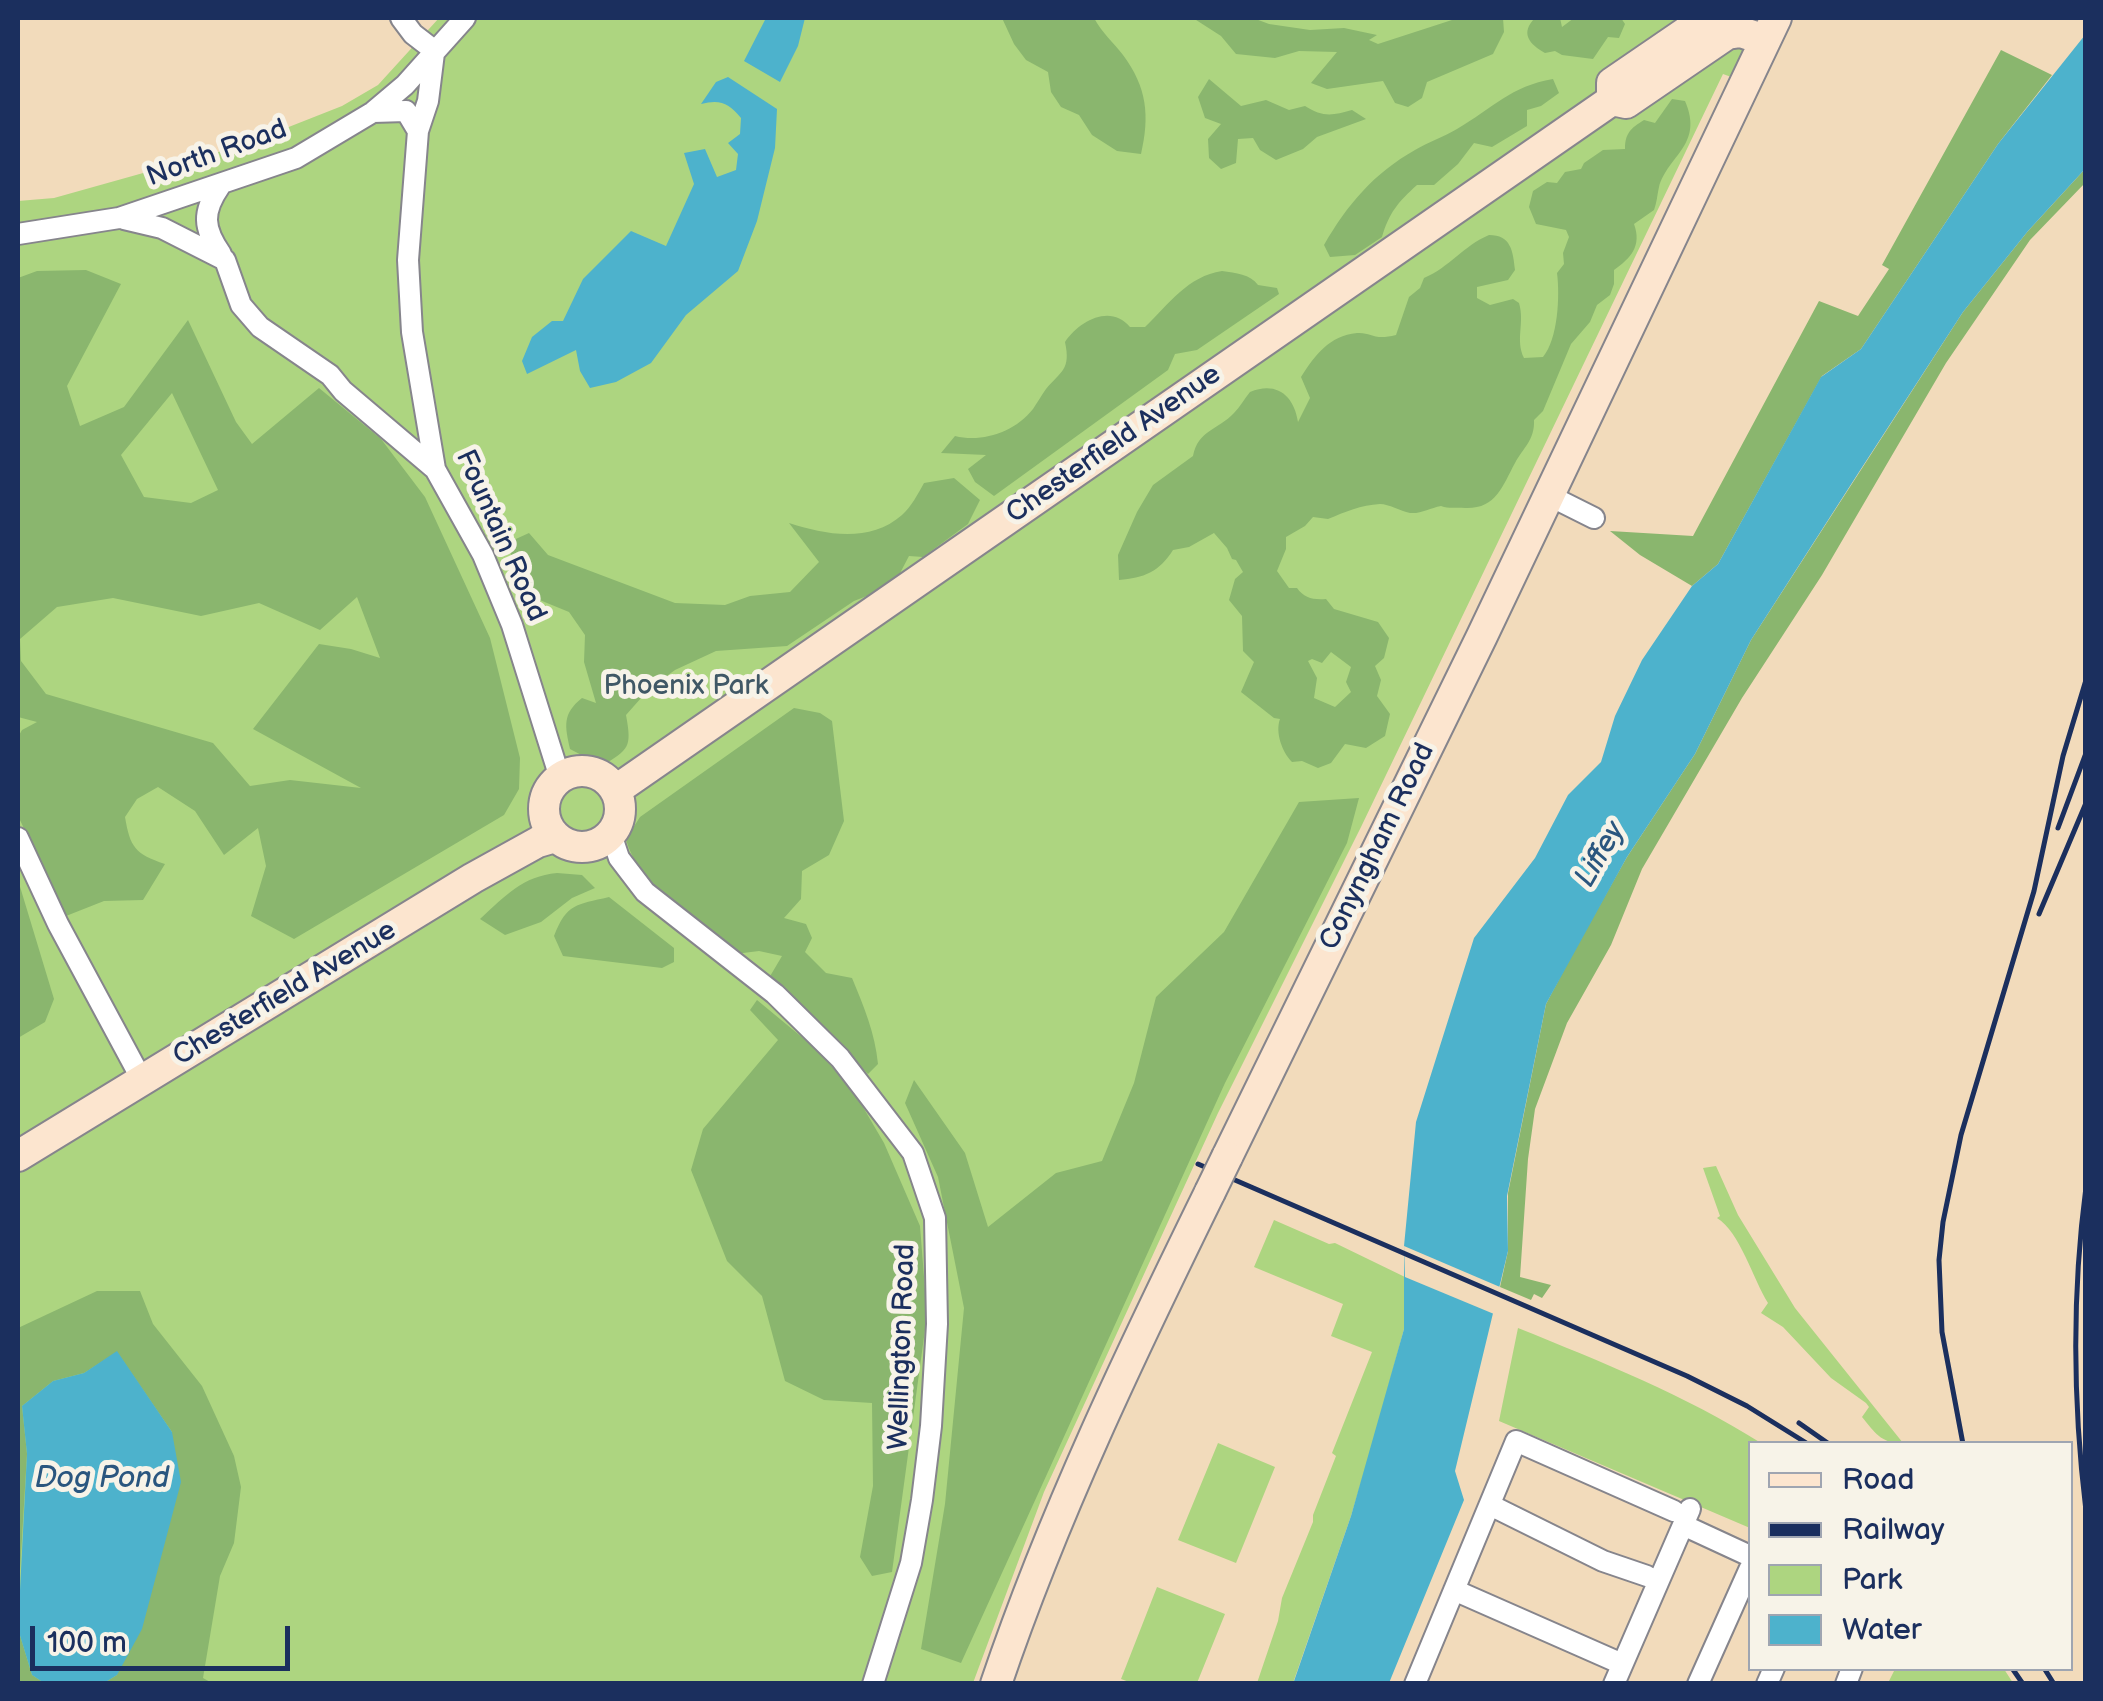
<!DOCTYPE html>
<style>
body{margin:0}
#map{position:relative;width:2103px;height:1701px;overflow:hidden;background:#f2dbbb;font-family:"Balsamiq Sans",sans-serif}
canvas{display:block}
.frame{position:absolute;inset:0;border:20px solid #1b2f5e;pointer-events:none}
.legend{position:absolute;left:1748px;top:1441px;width:325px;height:230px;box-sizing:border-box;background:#f7f3e8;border:2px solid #9fa5b1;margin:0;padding:12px 18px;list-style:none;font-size:30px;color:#1b2f5e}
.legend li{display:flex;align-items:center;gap:20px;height:50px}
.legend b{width:50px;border:2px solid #9fa5b1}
.scale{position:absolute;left:30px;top:1626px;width:260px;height:45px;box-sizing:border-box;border:5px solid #1b2f5e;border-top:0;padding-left:12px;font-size:30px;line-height:35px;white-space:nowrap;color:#1b2f5e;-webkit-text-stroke:8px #f7f3e8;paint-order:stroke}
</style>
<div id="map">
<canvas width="2103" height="1701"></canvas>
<div class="frame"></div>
<ul class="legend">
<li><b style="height:12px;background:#fce5cf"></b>Road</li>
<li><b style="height:12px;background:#1b2f5e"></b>Railway</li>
<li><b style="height:28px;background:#add580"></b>Park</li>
<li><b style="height:28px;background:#4db2cc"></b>Water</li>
</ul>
<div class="scale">100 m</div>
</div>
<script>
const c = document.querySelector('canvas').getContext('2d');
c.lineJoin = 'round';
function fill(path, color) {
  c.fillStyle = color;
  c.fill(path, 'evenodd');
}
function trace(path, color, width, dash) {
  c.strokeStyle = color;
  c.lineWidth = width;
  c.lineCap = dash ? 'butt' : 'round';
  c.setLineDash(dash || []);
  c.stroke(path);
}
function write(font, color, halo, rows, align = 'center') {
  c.font = font + ' "Balsamiq Sans",sans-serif';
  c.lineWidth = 10;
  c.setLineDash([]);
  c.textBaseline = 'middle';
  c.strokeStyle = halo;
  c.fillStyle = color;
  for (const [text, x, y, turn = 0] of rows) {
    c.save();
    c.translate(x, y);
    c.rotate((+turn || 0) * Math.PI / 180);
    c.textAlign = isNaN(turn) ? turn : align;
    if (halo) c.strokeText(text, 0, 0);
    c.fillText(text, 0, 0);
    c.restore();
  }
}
const green = new Path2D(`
 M439 18H1776L1745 82 1723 74 1361 827 1218 1113 1044 1492 973 1683H18V201L54 198 243 145 342 106 378 85Z
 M1716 1166 1738 1215 1795 1308 1903 1443C1882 1444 1875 1433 1862 1417L1869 1407 1866 1403 1831 1378 1783 1327 1761 1313 1768 1303C1753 1279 1740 1232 1717 1218L1720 1216 1703 1168Z
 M1274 1220 1329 1244 1335 1243 1405 1277 1404 1329 1375 1436 1351 1516 1293 1683H1257L1278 1621 1282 1598 1313 1522V1515L1336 1456 1332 1453 1372 1352 1331 1336 1343 1304 1254 1267Z
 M1518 1328C1602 1362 1685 1395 1761 1443L1750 1444V1528L1499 1421Z
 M1218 1443 1275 1467 1236 1563 1178 1540Z
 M1157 1587 1225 1614 1197 1683H1132L1121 1679Z
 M1895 1669H2004L2013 1683H1888Z`);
const forest = new Path2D(`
 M1002 18H1094C1102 33 1113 42 1123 55 1147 87 1150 116 1141 154L1117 151 1092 135 1079 115 1061 107 1051 92 1048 72 1026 60 1014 44Z
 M1193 18H1253L1269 24 1310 30 1344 28 1377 35 1369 40 1378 44 1452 20H1475L1473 18H1503L1504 32 1493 54 1427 82 1422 98 1408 107 1395 103 1383 81 1327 89 1311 83 1337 52 1299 51 1275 58 1236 54 1221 36Z
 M1535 18H1560L1562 27 1574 18H1621L1625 24 1619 38 1608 37 1593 59 1562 55 1555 51 1545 53C1529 44 1520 33 1535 18Z
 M2001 50 2052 75 1998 144 1861 349 1822 376 1718 564 1692 586 1640 555 1610 531 1693 536 1819 301 1858 316 1889 269 1882 265Z
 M1209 79 1241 106 1266 100 1289 110 1305 106C1322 117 1332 116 1352 110L1366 119 1317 137 1303 149 1276 160 1260 150 1253 138 1238 139 1236 163 1221 169 1209 158 1208 139 1221 124 1205 118 1198 97Z
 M1553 79 1559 93 1541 106 1527 110V126L1492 147 1474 143 1458 164 1434 185H1417C1398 202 1389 213 1382 237L1355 255 1330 257 1324 245C1347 205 1374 173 1415 150 1428 142 1444 137 1457 129 1493 108 1511 86 1553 79Z
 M1672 99 1685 101C1704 145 1668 155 1659 187 1657 196 1657 202 1654 210L1634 224C1642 246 1631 258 1614 270V284L1610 295 1597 305 1590 322 1571 344 1543 411 1534 420C1535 440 1523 448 1515 463 1502 487 1496 509 1465 508 1456 507 1449 509 1441 506 1430 508 1421 514 1410 513 1400 511 1389 504 1380 504 1361 505 1345 512 1328 519L1313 517 1305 526 1286 537V549L1277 571 1289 588H1297C1304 598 1313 600 1326 599L1334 609 1378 622 1389 638 1384 658 1375 666 1381 680 1377 696 1390 714 1385 736 1366 748 1345 744 1331 763 1318 768 1302 761 1292 762C1282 752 1275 732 1280 719L1274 718 1241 692 1254 662 1243 651 1242 616 1229 600 1235 579 1243 572 1236 560 1232 559 1227 548 1214 533 1189 547 1173 550C1159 572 1144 578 1119 580L1118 555 1137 512 1153 485 1193 456C1198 430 1218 430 1234 413 1240 407 1244 399 1250 392 1277 381 1294 396 1298 422L1310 398 1301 377C1315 355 1329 336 1357 333 1372 332 1373 341 1396 335L1409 297 1420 288 1424 278C1450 267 1463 246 1489 235 1511 235 1513 251 1515 270L1508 280 1477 287V298L1490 305 1513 299 1519 303C1525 323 1515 340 1524 358L1543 357C1558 339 1560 296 1557 273L1564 264 1563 253 1569 237 1566 230 1536 224 1529 207 1533 191 1547 182 1557 183 1565 172 1581 169 1584 163 1603 150 1625 149C1625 133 1631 128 1644 120L1655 123ZM1331 652 1351 667 1346 682 1351 692 1335 707 1314 698 1317 678 1308 661 1312 659 1322 663Z
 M2085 169V183L2030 240 1946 363 1822 575 1742 698 1642 869 1611 945 1567 1023 1535 1109 1528 1159 1520 1277 1551 1285 1542 1298 1534 1294 1531 1300 1500 1287 1508 1251V1193L1546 1004 1576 947 1627 857 1695 754 1751 640 1963 312 2028 231Z
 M86 270 121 284 67 386 80 426 124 407 188 320 236 422 252 444 319 388 381 439 425 497 490 638 520 758 519 789 504 815 294 939 251 916 266 866 258 828 224 855 195 811 158 787 137 799 125 817C130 847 135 854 165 864L143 900 104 901 66 916 18 816V737L22 730 37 722 18 717V278L37 271ZM172 393 218 490 191 503 144 497 121 455ZM357 597 380 658 351 649 319 644 253 729 361 788 290 780 250 786 213 743 46 694 21 661 20 639 57 607 113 598 201 616 259 603 320 630Z
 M1222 271C1236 273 1250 274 1258 285L1277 288 1279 294 1197 350 1175 354 1168 370 994 496 975 482 968 469 986 455 941 453 955 436C982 443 1015 432 1033 409 1037 403 1041 396 1046 389 1061 371 1071 370 1065 342 1080 320 1111 304 1130 327H1145C1169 304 1188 276 1222 271Z
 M954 478 980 500 968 524 923 557 909 556 898 577 882 590 854 601 787 646 716 651 675 670 649 689 626 715C632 748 629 749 602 766L570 749C565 726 562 714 582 698L596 703 584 662 585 635 569 612 525 594 507 543 529 533 548 555 675 603 725 605 750 596 790 592 819 562 789 523C826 535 870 543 902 515 911 507 918 494 924 483Z
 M794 708 820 713 832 721 844 821 829 855 802 871 801 899 784 918 806 924 812 938 805 952 826 973 852 978C864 1007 875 1033 878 1064L868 1074 769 978 782 956 759 951 735 954C699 927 637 884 626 839L640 817Z
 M1359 798 1347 843 1225 1083 961 1663 921 1649 945 1504 964 1308 938 1177 905 1103 914 1080 965 1153 988 1227 1056 1173 1102 1161 1134 1083 1156 997 1224 932 1299 802Z
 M557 873 582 875 595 888 572 898 541 922 505 935 480 919C505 896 523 876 557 873Z
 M18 880 54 999 45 1022 18 1038Z
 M609 897 674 948V962L662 968 563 956 554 936C567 903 576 905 609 897Z
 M757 1000 821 1053 860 1102 884 1143 920 1226 927 1315 892 1572 872 1576 860 1557 873 1486 872 1403 824 1400 785 1381 762 1296 727 1261 691 1170 703 1129 778 1040 750 1010Z
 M97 1291H140L153 1324 202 1386 234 1456 241 1487 234 1543 220 1576 203 1678 212 1683H104L117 1675 172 1432 117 1352 84 1373 53 1381 22 1406 27 1454 18 1605V1328Z
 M18 1629 32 1675 44 1683H18Z`);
const water = new Path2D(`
 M766 18H805L798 46 780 82 744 61Z
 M2085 35V169L2028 231 1963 312 1859 472 1751 640 1695 754 1627 857 1546 1004 1507 1196 1508 1251 1455 1471 1464 1500 1389 1683 1293 1684 1351 1516 1404 1329V1246L1416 1122 1474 938 1535 858 1568 795 1601 762 1615 716 1642 660 1692 586 1718 564 1821 377 1861 349 1998 144Z
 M728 77 777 109 775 148 757 221 738 271 686 315 651 363 616 382 590 388 580 371 576 350 527 374 522 361 532 337 552 321H563L583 279 631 231 666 246 694 184 684 153 705 149 717 177 736 170 738 154 728 143 740 134 741 118C729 103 720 99 701 104L716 82Z
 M117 1351 172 1432 181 1482 142 1629 117 1675 104 1683H44L32 1675 18 1629 27 1454 22 1406 53 1381 84 1373Z`);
const pier = new Path2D(`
 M1404 1246 1500 1287 1494 1314 1405 1277Z`);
const street = new Path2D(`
 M401 18 413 34 435 51
 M373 112 406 111 418 131 408 260 412 332 435 469 483 555 512 625 560 778
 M418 131 428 101 434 53
 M220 186C202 212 203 228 221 254
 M124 219 162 228 225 260 241 305 260 327 330 375 343 391 435 469
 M18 234 119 218 296 158 373 112 405 85 465 18
 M1548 495 1594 518
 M611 834 619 858 645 892 775 994 840 1058 913 1153 935 1218 937 1324 931 1426 922 1500 911 1563 873 1684
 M18 838 58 924 142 1080
 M1490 1505 1603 1561 1647 1576
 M1683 1525 1750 1556
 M1454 1590 1613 1660
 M1415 1684 1516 1441 1674 1511
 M1614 1684 1690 1509
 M1698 1684 1750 1568
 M1767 1684 1774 1668
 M1846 1684 1852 1668`);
const secondary = new Path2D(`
 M1612 100V83L1707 18
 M544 809a38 38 0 1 1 76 0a38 38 0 1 1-76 0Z
 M616 790 1612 100 1626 103 1727 34 1741 32 1765 40
 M18 1156 473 878 538 842 555 837
 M1227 1157 1482 636 1776 18
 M996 1684C1054 1513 1131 1353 1210 1192`);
const rail = new Path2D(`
 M2058 828 2086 753
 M2039 914 2086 803
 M1198 1164 1687 1376 1747 1406 1808 1444
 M2086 1187C2072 1293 2073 1404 2086 1511
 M1799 1423 1829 1444
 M1963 1444 1942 1332 1939 1260 1943 1222 1961 1135 2034 891 2063 756 2086 680
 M2012 1668 2023 1684
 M2044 1668 2054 1684`);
const secondaryBridge = new Path2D(`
 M1210 1192 1227 1157`);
const streetNames = [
 ["North Road",217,154,-20],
 ["Chesterfield Avenue",1114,445,-35],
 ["Fountain Road",500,536,66],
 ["Conyngham Road",1378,847,-64],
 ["Chesterfield Avenue",285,994,-31],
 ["Wellington Road",903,1347,-88]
];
const parkNames = [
 ["Phoenix Park",686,687]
];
const waterNames = [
 ["Liffey",1601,855,-60],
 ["Dog Pond",102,1479]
];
fill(green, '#add580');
fill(forest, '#8ab66e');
fill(water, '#4db2cc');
fill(pier, '#f2dbbb');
trace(street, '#86858c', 24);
trace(secondary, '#86858c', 34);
trace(street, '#fff', 20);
trace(secondary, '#fce5cf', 30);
trace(rail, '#1b2f5e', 5);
trace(secondaryBridge, '#86858c', 34, []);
trace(secondaryBridge, '#fce5cf', 30);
write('28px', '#1b2f5e', '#f7f3e8', streetNames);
write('28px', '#405866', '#f7f3e8', parkNames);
write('italic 30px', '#2a567f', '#f7f3e8', waterNames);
</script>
